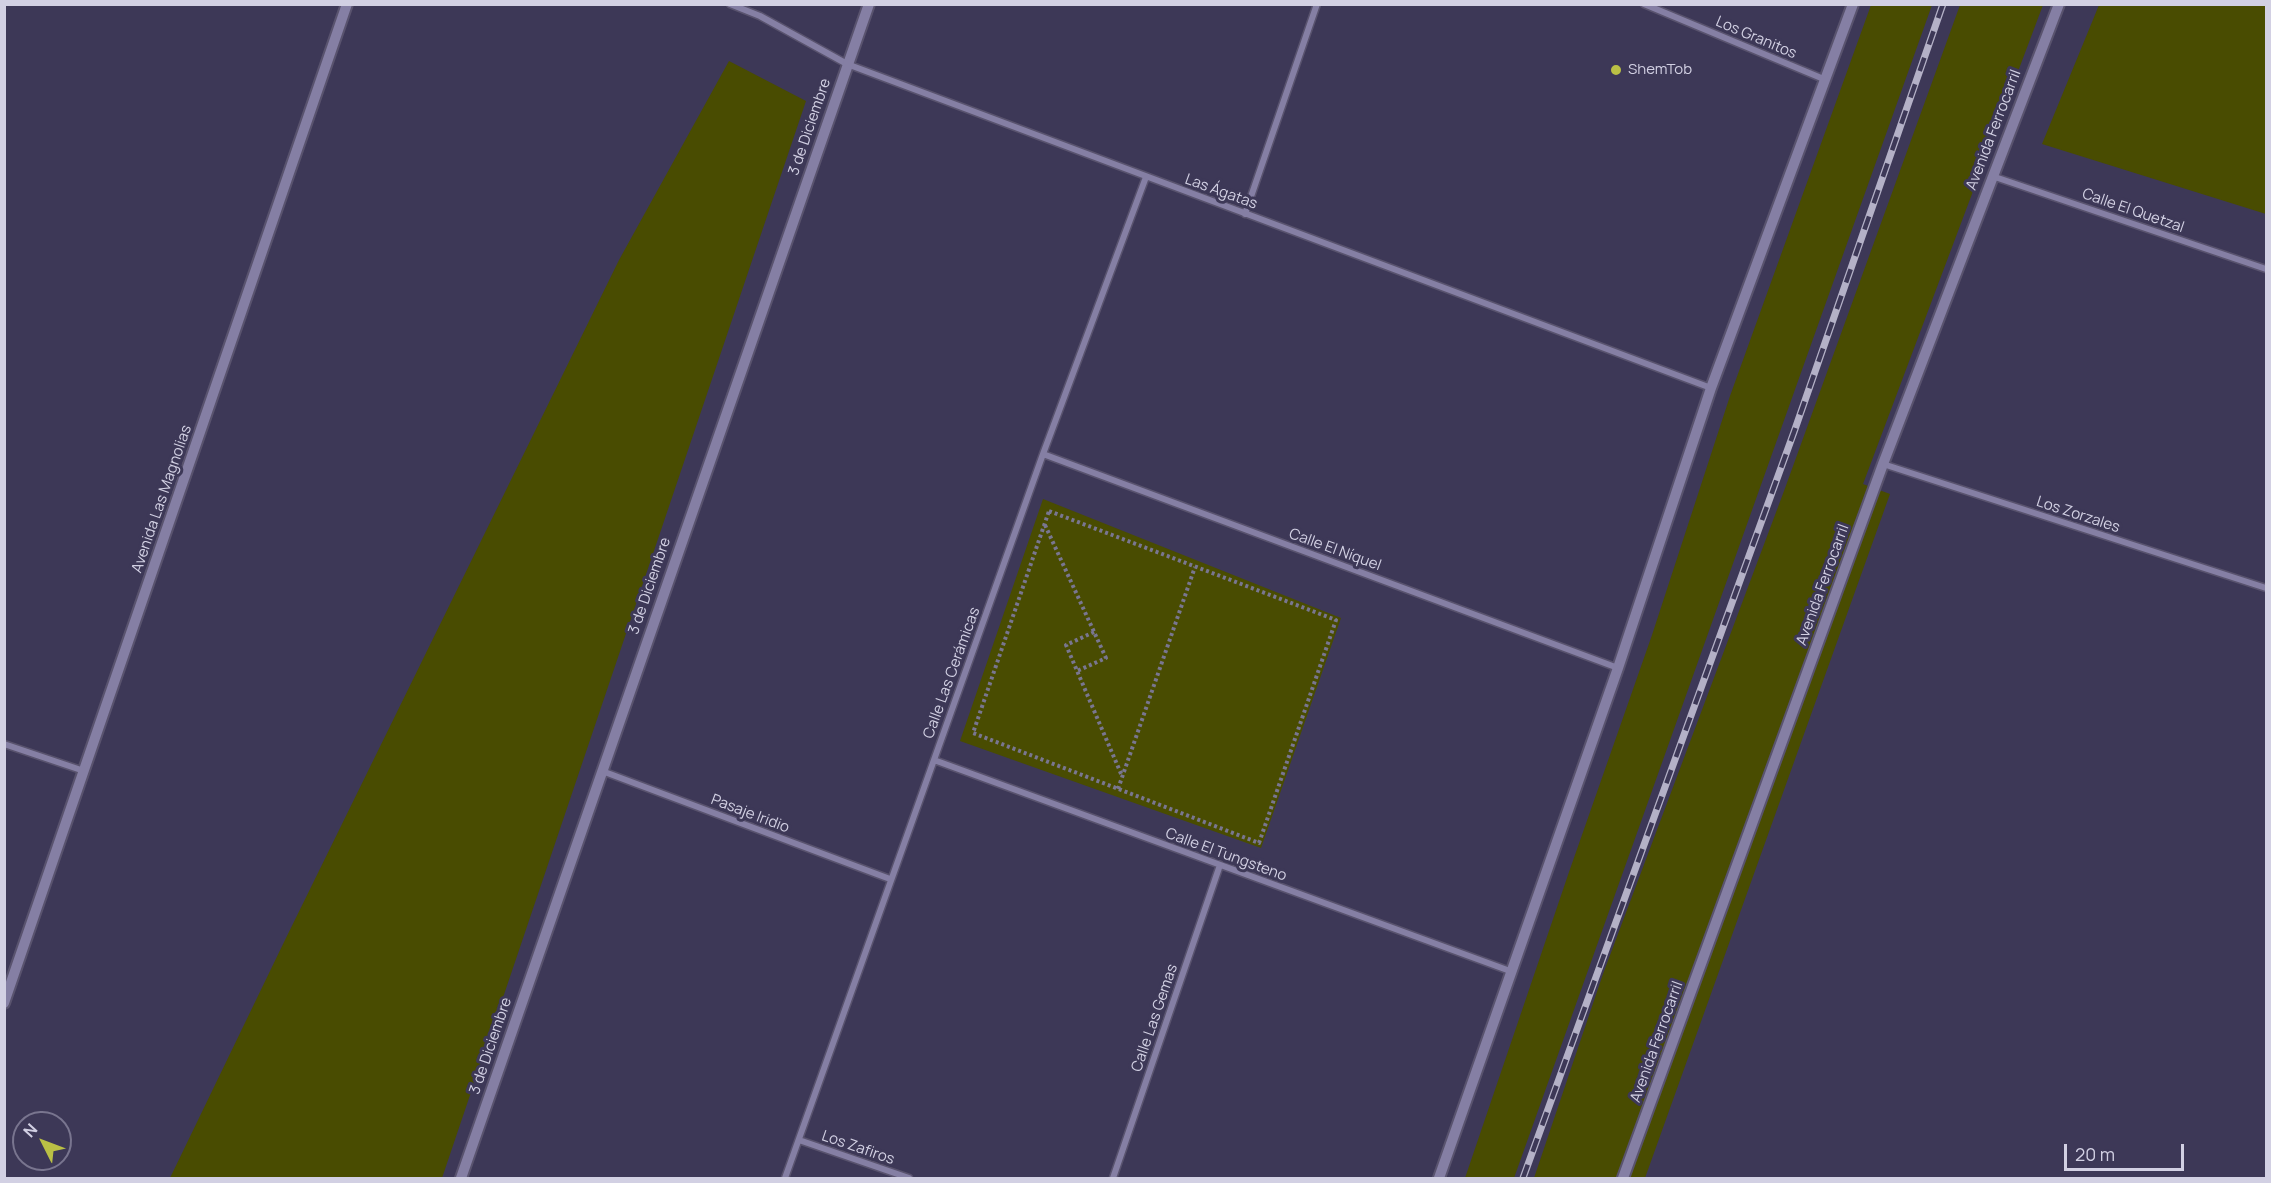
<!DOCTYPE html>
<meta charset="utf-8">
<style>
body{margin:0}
#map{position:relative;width:2271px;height:1183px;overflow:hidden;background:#3d3857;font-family:Manrope,sans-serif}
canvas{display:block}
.frame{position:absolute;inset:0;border:6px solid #d2d0e3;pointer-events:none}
.north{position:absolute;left:12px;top:1111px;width:60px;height:60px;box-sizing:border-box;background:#3d3857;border:2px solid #79758f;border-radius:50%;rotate:312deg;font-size:16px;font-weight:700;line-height:24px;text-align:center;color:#d2d0e3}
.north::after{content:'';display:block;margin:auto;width:21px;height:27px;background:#bac045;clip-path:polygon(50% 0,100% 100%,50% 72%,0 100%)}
.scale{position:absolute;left:2064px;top:1144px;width:120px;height:27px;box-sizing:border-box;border:3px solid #d2d0e3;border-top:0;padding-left:8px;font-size:18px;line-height:21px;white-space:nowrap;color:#d2d0e3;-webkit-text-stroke:4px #3d3857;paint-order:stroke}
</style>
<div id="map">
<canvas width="2271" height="1183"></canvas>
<div class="frame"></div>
<div class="north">N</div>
<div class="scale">20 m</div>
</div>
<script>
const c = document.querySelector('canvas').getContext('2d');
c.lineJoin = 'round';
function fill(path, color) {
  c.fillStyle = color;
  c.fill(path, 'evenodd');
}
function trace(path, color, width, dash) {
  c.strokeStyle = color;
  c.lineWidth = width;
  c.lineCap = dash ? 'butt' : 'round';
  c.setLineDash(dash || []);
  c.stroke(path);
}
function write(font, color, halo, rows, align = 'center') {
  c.font = font + ' Manrope,sans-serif';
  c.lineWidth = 6;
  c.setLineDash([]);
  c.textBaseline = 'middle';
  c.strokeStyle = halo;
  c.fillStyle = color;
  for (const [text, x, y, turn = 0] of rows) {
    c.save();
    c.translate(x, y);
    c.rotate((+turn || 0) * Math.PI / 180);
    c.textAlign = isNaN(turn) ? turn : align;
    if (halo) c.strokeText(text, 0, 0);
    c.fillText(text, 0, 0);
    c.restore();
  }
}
const green = new Path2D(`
 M1871 5H1932L1514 1178H1465L1569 872 1652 635 1730 396Z
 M1960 5H2043L1863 484 1890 494 1645 1178H1534L1603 974 1784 491Z
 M2099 5H2266V214L2042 144Z
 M729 61 806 101 442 1178H170L285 940 619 260Z
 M1043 499 1341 618 1261 848 960 741Z`);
const path = new Path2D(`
 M1049 511 1336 620 1259 843 973 733Z
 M1045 525 1106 658 1077 671
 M1094 632 1066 645 1122 776
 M1118 789 1195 567`);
const minor = new Path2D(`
 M730 4 760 16 847 64 1711 388
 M1644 4 1826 80
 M1992 176 2266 269
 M1245 214 1317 4
 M1043 454 1618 668
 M1883 464 2266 588
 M4 744 84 771
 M934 760 1510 971
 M602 771 890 879
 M799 1140 909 1178
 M785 1178 1043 454 1146 177
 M1113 1178 1220 865`);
const tertiary = new Path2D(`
 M4 1003 347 4
 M461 1178 869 4
 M1439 1178 1618 668 1711 388 1853 4
 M1623 1178 1883 464 2059 4`);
const rail = new Path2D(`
 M1523 1178 1794 432 1943 4`);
const markers = [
 [1616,70,6,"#bac045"]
];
const streetNames = [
 ["Los Granitos",1756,38,23],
 ["3 de Diciembre",810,127,-71],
 ["Avenida Ferrocarril",1994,130,-69],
 ["Las Ágatas",1221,192,20],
 ["Calle El Quetzal",2133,211,19],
 ["Avenida Las Magnolias",162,499,-71],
 ["Los Zorzales",2078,515,18],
 ["Calle El Níquel",1335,550,20],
 ["Avenida Ferrocarril",1823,585,-70],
 ["3 de Diciembre",650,586,-71],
 ["Calle Las Cerámicas",952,673,-70],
 ["Pasaje Iridio",750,814,21],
 ["Calle El Tungsteno",1226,855,20],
 ["Calle Las Gemas",1155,1018,-71],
 ["Avenida Ferrocarril",1657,1042,-70],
 ["3 de Diciembre",491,1046,-71],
 ["Los Zafiros",858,1148,19]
];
const poiNames = [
 ["ShemTob",1628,70]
];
fill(green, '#494c01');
trace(minor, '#59536e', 9);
trace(tertiary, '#59536e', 14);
trace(path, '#797690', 4, [3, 3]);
trace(minor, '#857fa4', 6);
trace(tertiary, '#857fa4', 10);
trace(rail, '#b4b1c7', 7);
trace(rail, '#3d3857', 4.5, [14]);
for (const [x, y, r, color] of markers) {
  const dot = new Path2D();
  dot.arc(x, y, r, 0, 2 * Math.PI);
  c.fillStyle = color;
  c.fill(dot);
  trace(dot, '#3d3857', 2);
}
write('15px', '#d2d0e3', '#3d3857', streetNames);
write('15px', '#d2d0e3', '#3d3857', poiNames, 'left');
</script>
